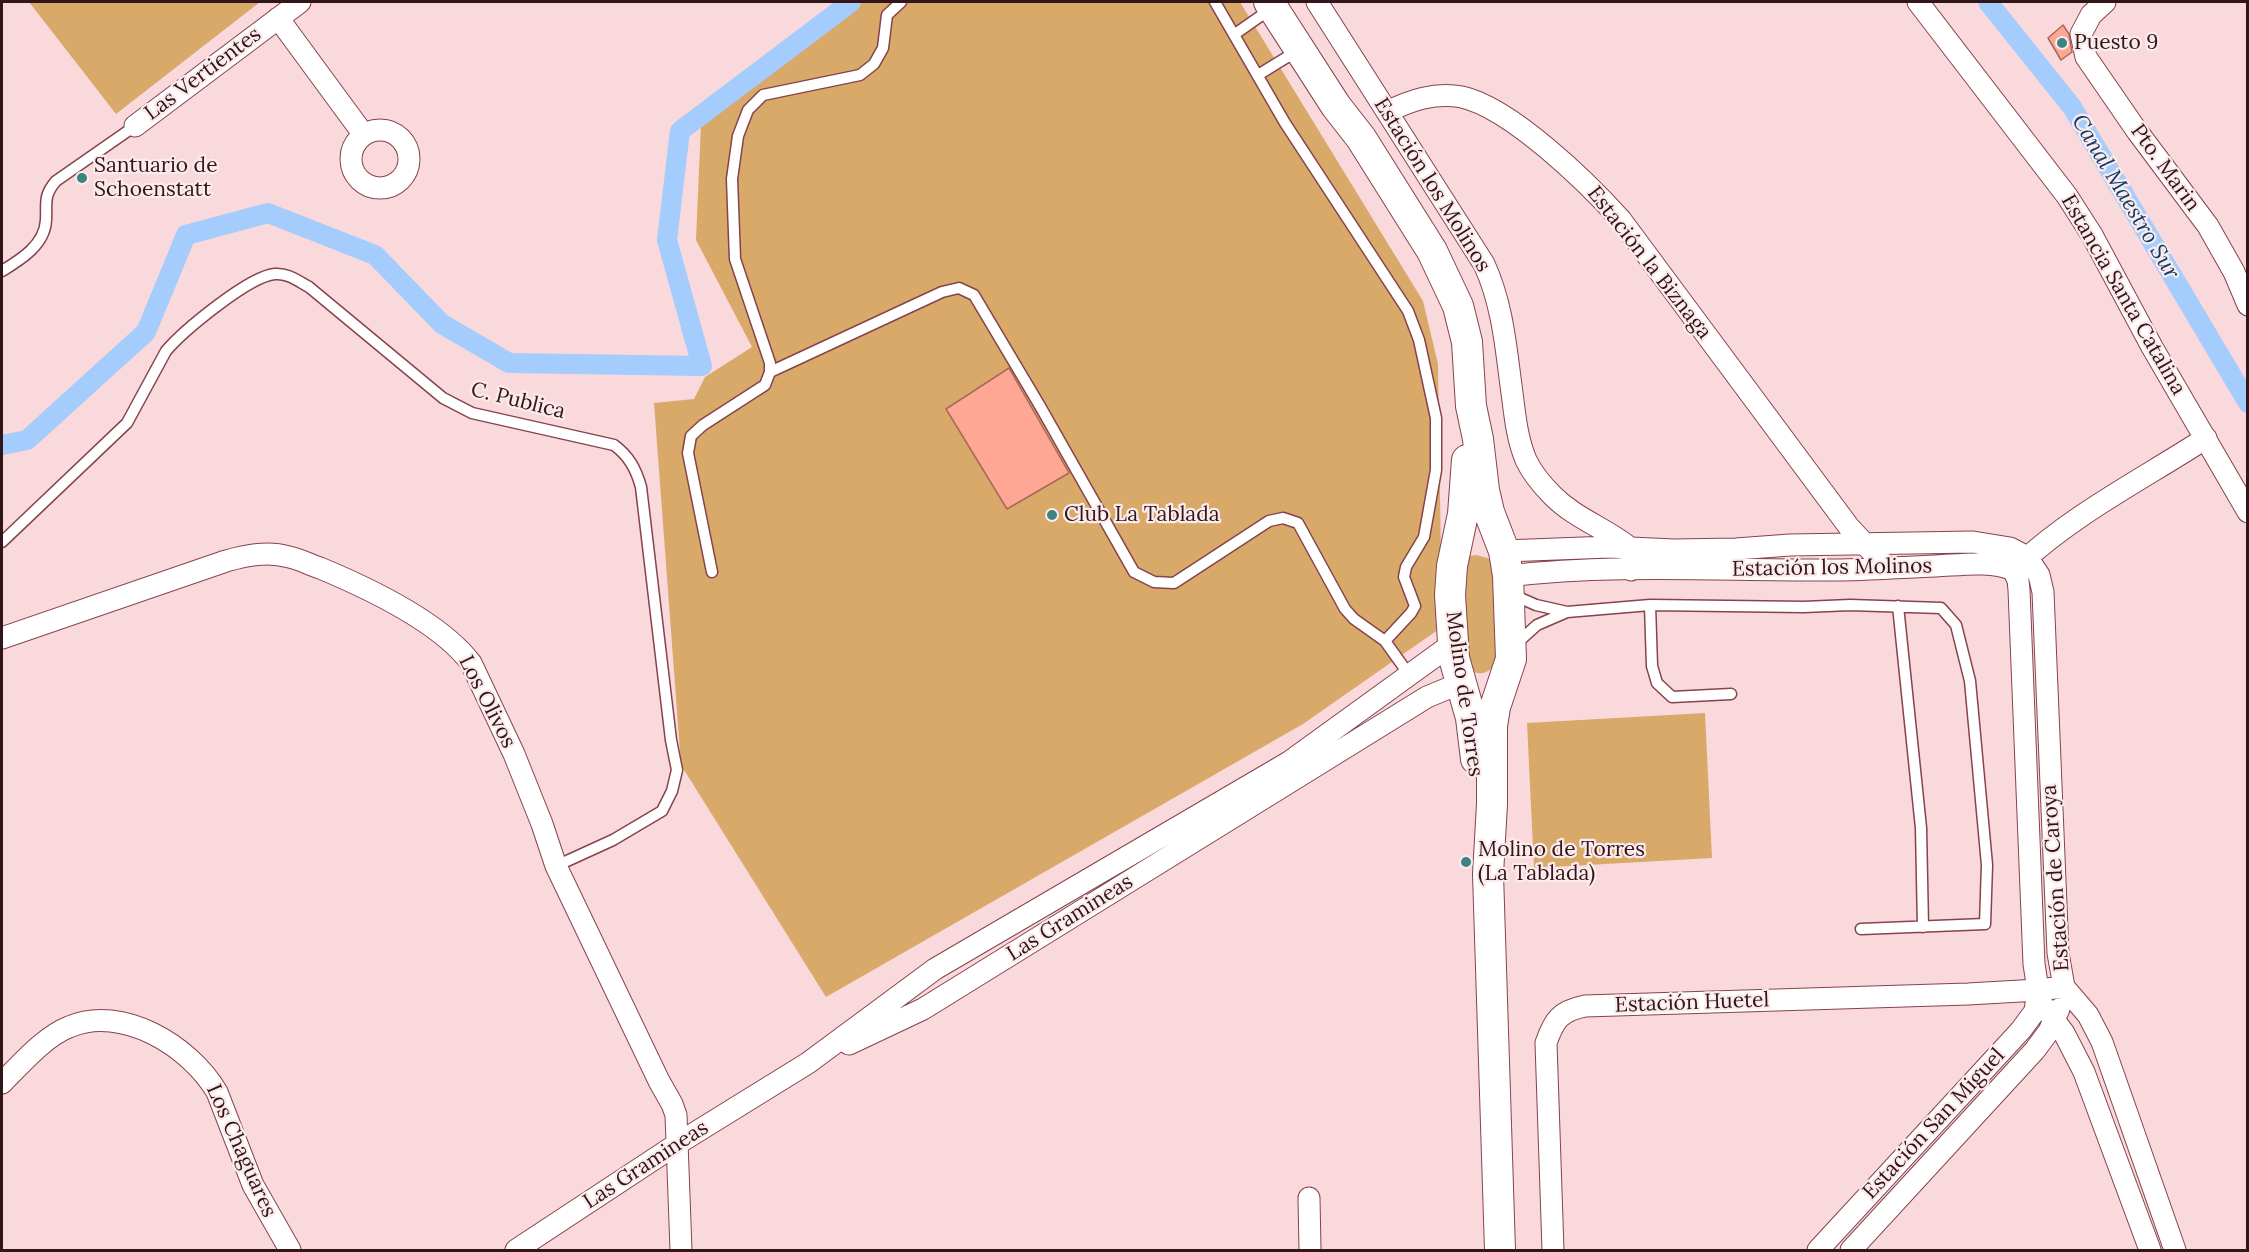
<!DOCTYPE html>
<meta charset="utf-8">
<style>
body{margin:0}
#map{position:relative;width:2249px;height:1252px;overflow:hidden;background:#fad9dc;font-family:Lora,serif}
canvas{display:block}
.frame{position:absolute;inset:0;border:3px solid #311519;pointer-events:none}
</style>
<div id="map">
<canvas width="2249" height="1252"></canvas>
<div class="frame"></div>
</div>
<script>
const c = document.querySelector('canvas').getContext('2d');
c.lineJoin = 'round';
function fill(path, color) {
  c.fillStyle = color;
  c.fill(path, 'evenodd');
}
function trace(path, color, width, dash) {
  c.strokeStyle = color;
  c.lineWidth = width;
  c.lineCap = dash ? 'butt' : 'round';
  c.setLineDash(dash || []);
  c.stroke(path);
}
function write(font, color, halo, rows, align = 'center') {
  c.font = font + ' Lora,serif';
  c.lineWidth = 4.5;
  c.setLineDash([]);
  c.textBaseline = 'middle';
  c.strokeStyle = halo;
  c.fillStyle = color;
  for (const [text, x, y, turn = 0] of rows) {
    c.save();
    c.translate(x, y);
    c.rotate((+turn || 0) * Math.PI / 180);
    c.textAlign = isNaN(turn) ? turn : align;
    if (halo) c.strokeText(text, 0, 0);
    c.fillText(text, 0, 0);
    c.restore();
  }
}
const green = new Path2D(`
 M29 2H260L116 114Z
 M857 2H1240L1423 301 1438 364 1442 627 1303 724 826 997 681 765 654 403 694 399 705 377 752 347 696 240 701 124Z
 M1476 555 1488 558 1495 567 1499 655C1494 670 1484 679 1468 669L1461 564 1470 556Z
 M1705 713 1712 858 1534 868 1527 723Z`);
const canal = new Path2D(`
 M1988 2 2072 107 2248 403
 M2 445 27 440 146 332 186 235 268 213 375 255 442 324 509 363 702 366 667 240 680 131 851 2`);
const building = new Path2D(`
 M2063 25 2069 34 2072 52 2061 60 2048 38Z
 M1009 368 1069 473 1007 509 946 409Z`);
const service = new Path2D(`
 M1215 2 1285 123 1408 311 1419 340 1436 418V470L1424 537 1406 567 1404 577 1415 606 1411 613 1385 641
 M1235 34 1272 8
 M1258 75 1297 51
 M2 271C20 260 45 245 46 220 47 203 43 196 56 181L135 126
 M770 372 942 292 959 288 974 295 1040 406 1134 572 1154 582 1174 583 1269 521 1283 518 1298 523 1345 609 1354 619 1385 641 1410 676
 M2 542 127 423 166 351C183 331 249 276 275 274 288 273 298 281 309 287L443 398 472 413 614 445C629 456 636 469 641 487L671 740 677 770 672 791 662 811 613 840 556 866
 M712 572 688 453 691 436 703 425 765 385 770 372V363L735 259 732 179 738 136 748 110 763 95 860 75 874 64 883 48 887 15 901 2
 M1511 594 1536 605 1567 612 1650 605 1804 607 1850 605 1941 608 1956 625 1970 681 1987 865 1985 924 1861 929
 M1650 605 1652 666 1657 683 1672 697 1731 694
 M1898 606 1921 828 1923 927
 M1517 643 1537 625 1567 612`);
const minor = new Path2D(`
 M1317 2 1484 264C1503 305 1506 349 1512 393 1515 416 1517 439 1526 460 1532 473 1543 486 1553 496 1575 518 1605 528 1629 547L1631 570
 M1918 2 2067 196 2092 235 2152 347 2248 512
 M2105 2 2091 15 2081 34 2086 57 2137 131 2208 226 2234 272 2248 305
 M278 18 364 135
 M1387 112C1411 100 1435 92 1462 97 1511 108 1588 183 1621 220L1849 527 1887 568
 M135 126 300 2
 M351 159a29 29 0 1 1 58 0a29 29 0 1 1-58 0Z
 M1504 551 1609 547 1674 550 1736 549 1790 545 1973 542 2010 548 2027 557 2039 575 2043 592 2058 953 2064 987 2088 1015 2102 1042 2175 1250
 M2018 566C2073 514 2143 479 2206 438
 M2013 570 2018 580 2019 590 2034 964 2038 990 2042 1004 2064 1033 2084 1072 2150 1250
 M1508 576C1617 563 1727 571 1836 570 1870 570 1903 567 1936 566 1960 565 1991 560 2013 570
 M2 638 226 561C247 555 268 551 289 557 300 559 310 565 320 568 368 588 439 621 471 663L514 754 542 824 556 866 659 1081 672 1104 676 1115 681 1250
 M849 1044 923 1009 1427 697 1451 687 1461 686
 M2 1083C20 1065 45 1036 69 1027 122 1004 190 1046 217 1092L253 1185 290 1250
 M1309 1198 1310 1250
 M516 1250 677 1144 808 1063 935 969 1289 762 1452 644
 M1553 1250 1546 1043C1554 1020 1560 1011 1585 1006L1968 994 2038 990 2064 987
 M1818 1250 2021 1030 2035 1011 2038 990
 M1851 1250 2035 1050 2049 1031 2059 1009`);
const secondary = new Path2D(`
 M1269 2 1336 106 1361 138 1432 251 1458 306 1467 342 1471 406 1478 439 1484 490 1489 512 1504 551 1508 576 1511 659 1495 707 1492 726V804L1488 874 1500 1250
 M1467 460 1463 514 1452 566 1450 595 1454 658 1471 718 1476 759`);
const markers = [
 [2062,43,6,"#3c8482"],
 [82,178,6,"#3c8482"],
 [1052,515,6,"#3c8482"],
 [1466,862,6,"#3c8482"]
];
const poiNames = [
 ["Puesto 9",2074,43],
 ["Santuario de",94,166],
 ["Schoenstatt",94,190],
 ["Club La Tablada",1064,515],
 ["Molino de Torres",1478,850],
 ["(La Tablada)",1478,874]
];
const streetNames = [
 ["Las Vertientes",203,74,-37],
 ["Pto. Marin",2165,168,54],
 ["Estación los Molinos",1432,185,58],
 ["Estación la Biznaga",1649,263,52],
 ["Estancia Santa Catalina",2123,295,60],
 ["C. Publica",518,401,14],
 ["Estación los Molinos",1832,568,-1],
 ["Molino de Torres",1464,694,82],
 ["Los Olivos",487,702,63],
 ["Estación de Caroya",2056,878,-94],
 ["Las Gramineas",1070,918,-32],
 ["Estación Huetel",1692,1003,-2],
 ["Estación San Miguel",1934,1124,-47],
 ["Los Chaguares",241,1151,66],
 ["Las Gramineas",646,1165,-33]
];
const waterNames = [
 ["Canal Maestro Sur",2125,197,59]
];
fill(green, '#d9a969');
trace(canal, '#a4ccfc', 20);
fill(building, '#fda794');
trace(building, '#ab6759', 1.5);
trace(service, '#86434c', 13);
trace(minor, '#86434c', 23);
trace(secondary, '#86434c', 32);
trace(service, '#fff', 10);
trace(minor, '#fff', 21);
trace(secondary, '#fff', 30);
for (const [x, y, r, color] of markers) {
  const dot = new Path2D();
  dot.arc(x, y, r, 0, 2 * Math.PI);
  c.fillStyle = color;
  c.fill(dot);
  trace(dot, '#fcebec', 2);
}
write('21px', '#311519', '#fcebec', poiNames, 'left');
write('21px', '#311519', '#fcebec', streetNames);
write('italic 22px', '#0a3b6b', '#fcebec', waterNames);
</script>
